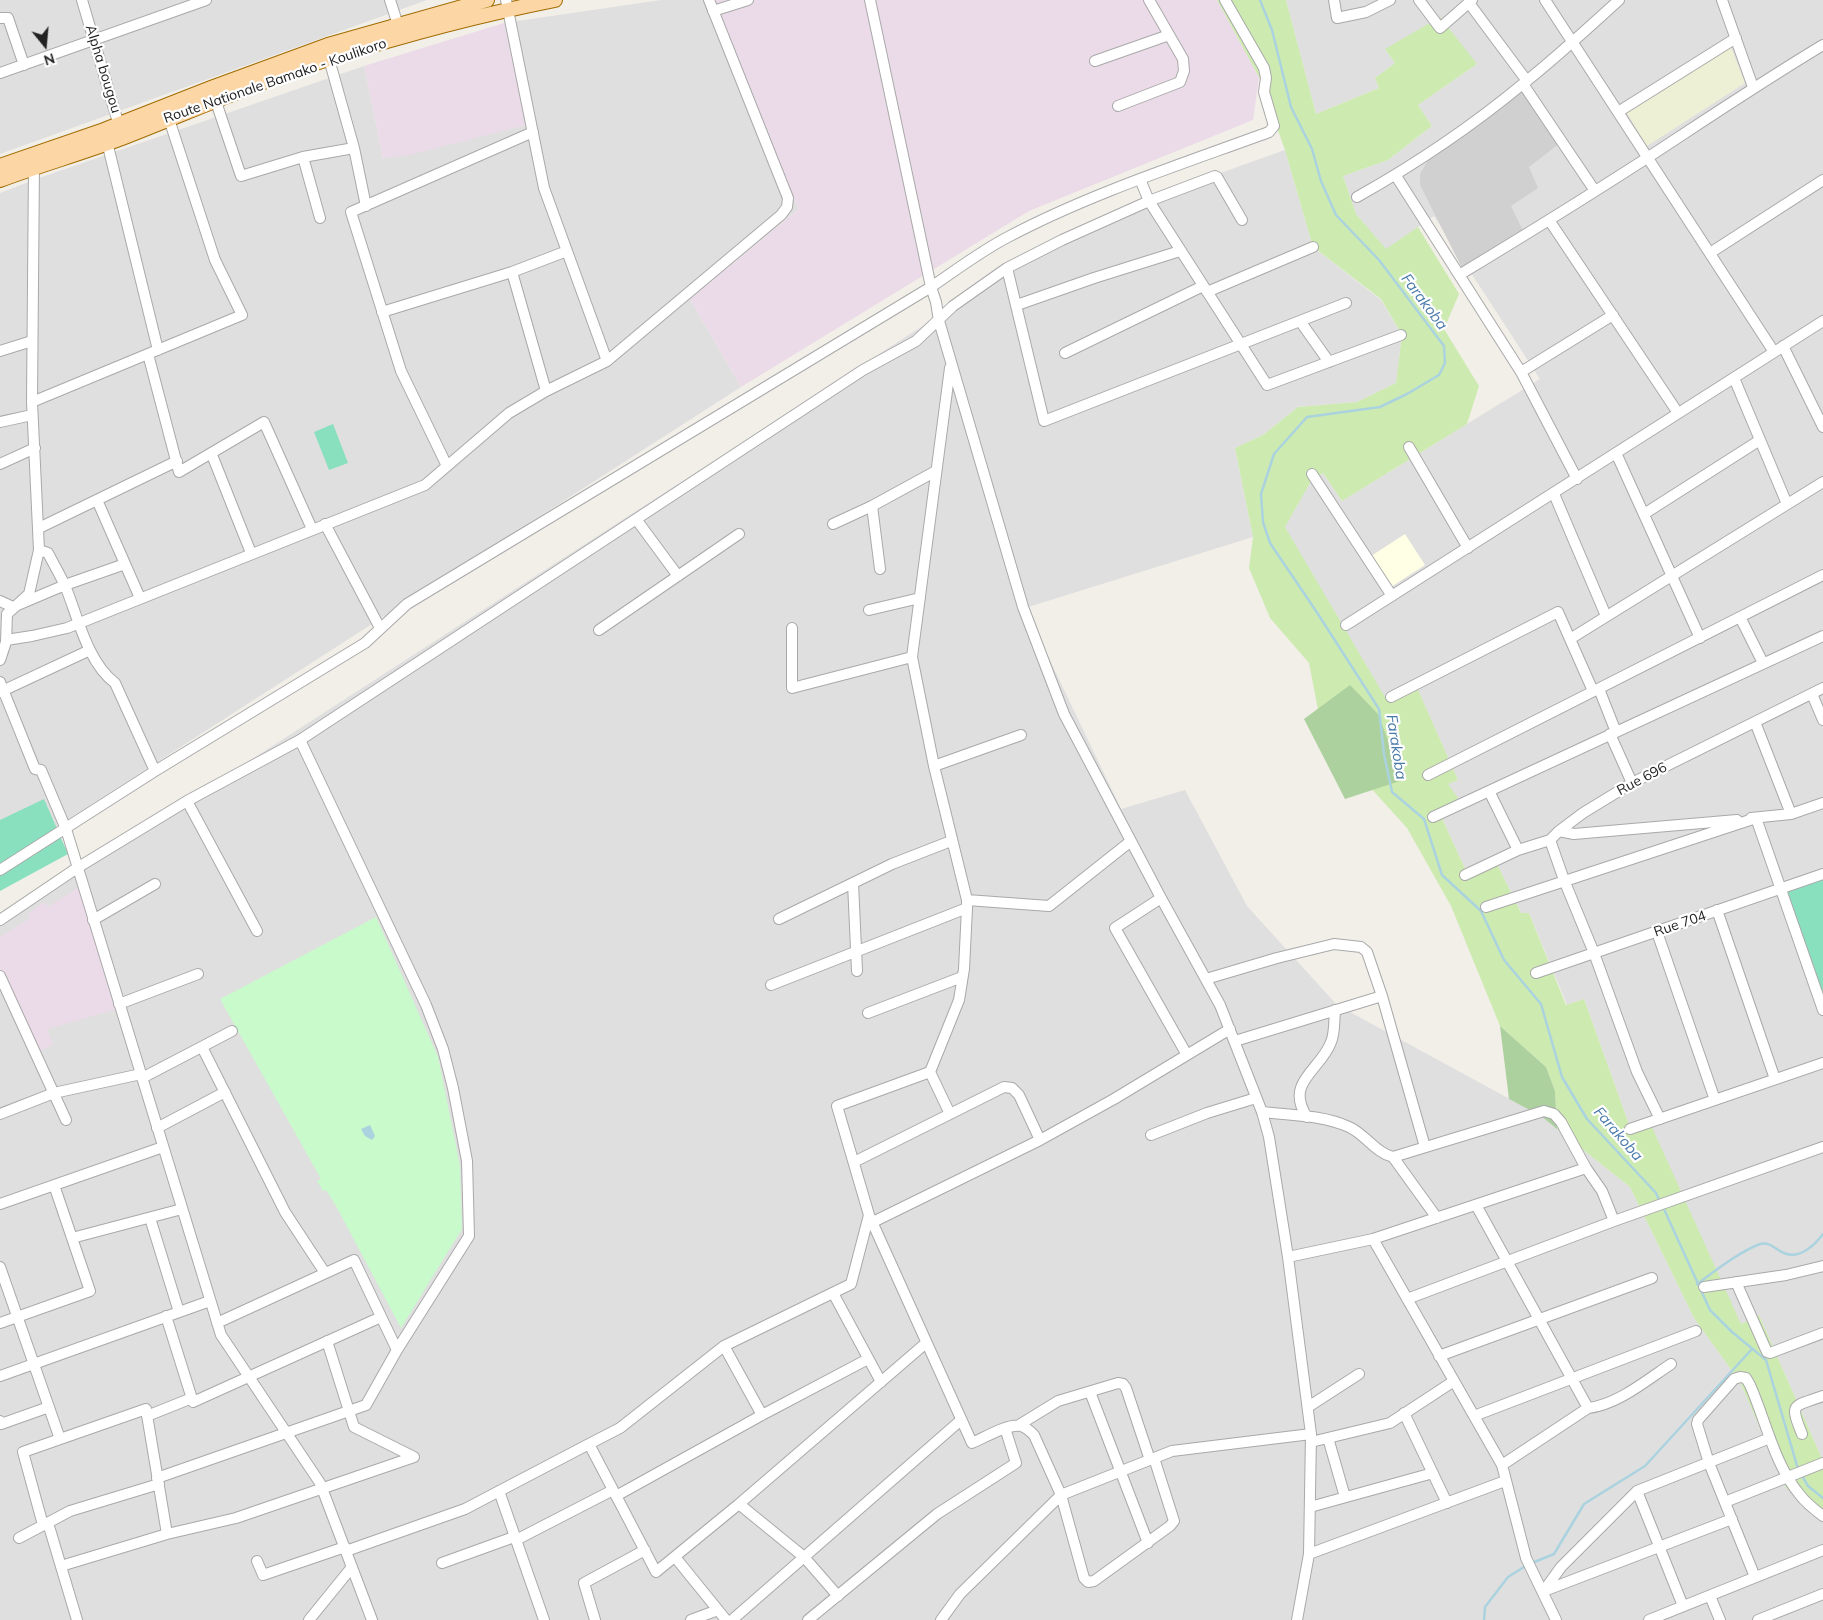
<!DOCTYPE html>
<style>
body{margin:0}
#map{position:relative;width:1823px;height:1620px;overflow:hidden;background:#f2efe9;font-family:Mulish,sans-serif}
canvas{display:block}
.north{position:absolute;left:20px;top:20px;width:50px;height:50px;-webkit-text-stroke:4px #fff;paint-order:stroke;rotate:163deg;font-size:14px;font-weight:700;line-height:20px;text-align:center;color:#222}
.north::after{content:'';display:block;margin:auto;width:18px;height:22px;background:#222;clip-path:polygon(50% 0,100% 100%,50% 72%,0 100%)}
</style>
<div id="map">
<canvas width="1823" height="1620"></canvas>
<div class="north">N</div>
</div>
<script>
const c = document.querySelector('canvas').getContext('2d');
c.lineJoin = 'round';
function fill(path, color) {
  c.fillStyle = color;
  c.fill(path, 'evenodd');
}
function trace(path, color, width, dash) {
  c.strokeStyle = color;
  c.lineWidth = width;
  c.lineCap = dash ? 'butt' : 'round';
  c.setLineDash(dash || []);
  c.stroke(path);
}
function write(font, color, halo, rows, align = 'center') {
  c.font = font + ' Mulish,sans-serif';
  c.lineWidth = 4.5;
  c.setLineDash([]);
  c.textBaseline = 'middle';
  c.strokeStyle = halo;
  c.fillStyle = color;
  for (const [text, x, y, turn = 0] of rows) {
    c.save();
    c.translate(x, y);
    c.rotate((+turn || 0) * Math.PI / 180);
    c.textAlign = isNaN(turn) ? turn : align;
    if (halo) c.strokeText(text, 0, 0);
    c.fillText(text, 0, 0);
    c.restore();
  }
}
const residential = new Path2D(`
 M0 0H427L0 154Z
 M661 0H704L799 209 690 299 741 387 0 863V193L39 178 364 66 383 158 526 125 504 23Z
 M1286 0H1823V1461L1759 1315 1741 1324 1631 1130 1584 999 1567 1005 1529 913H1521L1495 860 1468 875 1440 814 1447 784 1458 780 1415 684 1385 698 1284 527 1310 483 1323 473 1342 501 1540 379 1434 216 1386 250 1356 214 1343 176 1388 160 1432 126 1418 105 1477 64 1385 49 1395 63 1375 78 1379 88 1316 114Z
 M1285 150 1313 247 1381 300 1402 335 1396 383 1357 402 1298 407 1263 435 1235 448 1253 537 1025 608 1121 809 1185 790 1247 906 1337 1005 1541 1116 1630 1187 1694 1318 1740 1382 1786 1488 1823 1518V1620H0V922L1020 263 1167 192Z`);
const industrial = new Path2D(`
 M704 0H1217L1259 77 1253 120 1029 211 741 387 690 299 799 209Z
 M504 23 526 125 409 155 383 158 364 66Z
 M79 887 117 1009 47 1029 53 1044 40 1051 0 970V937L29 919 28 914 43 902 48 907Z`);
const education = new Path2D(`
 M1405 534 1425 565 1391 587 1371 556Z`);
const religious = new Path2D(`
 M1520 90 1560 143 1529 167 1538 188 1511 206 1526 237 1464 272 1420 185V174L1428 160Z`);
const farmland = new Path2D(`
 M1730 45 1745 83 1647 146 1625 110Z`);
const grass = new Path2D(`
 M1217 0H1286L1316 114 1379 88 1375 78 1395 63 1385 49 1440 17 1477 64 1418 105 1432 126 1388 160 1343 176 1356 214 1386 249 1418 227 1459 294 1444 329 1479 386 1467 424 1342 501 1323 473 1310 483 1285 527 1385 697 1415 683 1458 780 1448 784 1458 798 1440 814 1468 875 1495 860 1521 913H1529L1566 1005 1584 999 1631 1130 1651 1125 1741 1324 1759 1315 1823 1461V1518L1786 1488 1740 1382 1694 1318 1630 1187 1557 1129 1555 1091 1546 1067 1500 1026 1451 906 1407 828 1368 785 1318 710 1309 663 1270 618 1249 568 1253 537 1235 448 1263 435 1298 407 1357 402 1396 383 1402 335 1381 299 1313 247 1285 150 1259 77Z`);
const forest = new Path2D(`
 M1350 685 1378 714 1403 780 1345 799 1304 719Z
 M1500 1026 1546 1067 1555 1091 1557 1129 1541 1116 1509 1099Z`);
const park = new Path2D(`
 M376 917 438 1057 460 1166 462 1229 401 1328 336 1206 326 1190 323 1191 317 1181 321 1179 220 999Z`);
const pitch = new Path2D(`
 M333 424 348 463 329 470 314 432Z
 M44 799 68 854 0 891V820Z
 M1823 878V998L1786 890Z`);
const water = new Path2D(`
 M370 1125 375 1136 372 1140 365 1136 361 1129Z`);
const stream = new Path2D(`
 M1260 0 1272 30 1291 107 1312 149 1321 181 1336 215 1379 260 1444 346 1445 363 1439 375 1407 394 1380 407 1307 417 1274 454 1261 494 1263 522 1270 543 1316 611 1379 709 1384 754 1392 792 1424 819 1442 875 1481 911 1504 960 1541 1004 1562 1077 1587 1119 1656 1193 1660 1202
 M1663 1207 1710 1310 1732 1332 1766 1360 1798 1469
 M1697 1284C1715 1271 1739 1252 1760 1244 1770 1241 1776 1250 1784 1253 1799 1260 1815 1245 1823 1234
 M1801 1474 1808 1486 1823 1498
 M1532 1563 1554 1554 1584 1504 1645 1466 1752 1349
 M1484 1620 1485 1607 1508 1577 1524 1567`);
const minor = new Path2D(`
 M82 0 120 129
 M390 0 398 25
 M506 0 544 188 607 361
 M870 0 931 287 936 302 939 321 1023 607 1064 714 1161 898 1220 1005 1262 1112 1269 1137 1288 1257 1311 1434 1309 1554 1297 1620
 M1334 0 1337 18 1366 12 1390 0
 M1419 0 1440 28 1472 0
 M1545 0 1774 352
 M1722 0 1753 87
 M1469 3 1527 81
 M713 11 748 0
 M0 18H8L24 65
 M329 59 354 148 366 206
 M1095 61 1169 35
 M0 73 206 0
 M1523 84 1595 191
 M214 96 241 176 303 157 354 148
 M1118 106 1180 82 1184 71 1183 59 1149 0
 M1618 112 1736 38
 M106 138 158 350
 M303 157 320 218
 M1396 176 1521 372 1577 479
 M1140 179 1149 201 1267 385 1401 335
 M1357 197C1416 164 1472 126 1524 83 1557 57 1588 28 1619 0
 M1549 220 1678 413
 M1710 253 1823 180
 M1007 268 1044 421 1346 303
 M512 272 546 391
 M1459 275C1522 237 1585 198 1647 158 1705 120 1763 81 1823 45
 M1207 292 1313 247
 M1017 305 1094 278 1180 251
 M382 312 512 272 567 251
 M1300 321 1329 362
 M1783 346 1823 427
 M0 351 32 341
 M1065 353 1203 286
 M148 354 179 472 264 422 312 529
 M950 368 912 657 934 766 967 900V908L964 969 959 1000 930 1072 837 1106 869 1215 972 1443C984 1438 1008 1423 1021 1426 1026 1427 1030 1431 1034 1435L1061 1495 1084 1578 1088 1582 1094 1581 1170 1526 1174 1521 1154 1458
 M1521 372 1613 315
 M1734 378 1787 504
 M32 402 242 315 215 260 167 113
 M0 422 32 415
 M1409 447 1468 548
 M1616 453 1700 638
 M212 455 251 553
 M0 464 35 448
 M447 466 401 371 351 212 533 132
 M1312 474 1392 596
 M1554 494 1606 616
 M97 500 140 598
 M872 506 880 569
 M1644 514 1760 440
 M636 519 678 576
 M325 524 380 628
 M833 524 872 506 936 471
 M39 528 177 461
 M39 550 48 553C54 565 61 576 66 588 78 618 88 663 115 683L155 771
 M0 601 13 607 65 585 125 564
 M869 610 920 598
 M1740 617 1763 663
 M1346 625 1823 321
 M792 628V688L912 657
 M599 630 739 534
 M1570 639 1823 482
 M6 640 32 636 67 628 425 485 509 413 546 391 607 361 781 215 787 207 788 198 709 0
 M0 660 6 642 7 614 29 594 39 550 32 402 34 164
 M0 682 35 769 41 770 66 829 221 1335 320 1483 372 1620
 M1599 689 1616 732
 M0 692 90 650
 M1812 694 1823 720
 M1391 697 1558 612 1593 691
 M1755 722 1791 814
 M1610 734 1632 783
 M934 766 1021 735
 M1428 775 1823 575
 M1489 791 1518 850
 M187 801 257 931
 M1433 817 1823 636
 M1751 818 1791 814 1823 803
 M1559 831 1574 834 1737 820
 M1550 840 1564 880 1594 953 1637 1072 1660 1119
 M0 870 155 771 365 643 407 604 931 287C956 270 981 251 1008 237 1089 194 1182 164 1269 132L1274 126 1264 92 1266 78 1264 68 1225 0
 M1465 875 1518 850 1550 840 1559 831 1583 813 1632 783 1823 688
 M853 883 857 971
 M1161 898 1115 928 1187 1055
 M967 900 1049 906 1131 841
 M1486 907 1756 818 1823 1010
 M1717 910 1775 1079
 M779 919 892 864 951 841
 M0 920 77 868 187 801 300 740 863 370 916 341 953 306 1007 268 1062 240 1149 201 1215 176 1217 177 1242 220
 M93 920 155 884
 M1657 932 1715 1100
 M1536 973 1823 874
 M0 976 66 1120
 M1206 979 1277 958 1334 944 1361 947 1367 952 1382 996 1425 1147
 M771 985 967 908
 M119 1004 198 974
 M868 1013 962 977
 M1235 1041 1382 996
 M202 1047 285 1212 325 1273
 M930 1072 950 1114
 M142 1078 232 1031
 M1262 1112C1290 1115 1323 1115 1349 1127 1365 1134 1376 1153 1393 1157L1544 1111 1554 1114 1561 1122 1586 1168 1602 1191 1614 1221
 M0 1114 54 1093 141 1074
 M1307 1117C1284 1082 1321 1070 1331 1042 1335 1033 1334 1020 1335 1010
 M157 1128 225 1092
 M1630 1129 1823 1063
 M1151 1135 1207 1113 1256 1098
 M1393 1157 1437 1218
 M854 1162 1004 1087 1012 1088 1019 1095 1040 1140
 M0 1204 163 1147
 M1476 1205 1588 1408
 M150 1218 179 1312
 M873 1222 1040 1140 1114 1099 1230 1029
 M72 1238 182 1209
 M1373 1239 1502 1465 1526 1558 1556 1620
 M1288 1257 1373 1239 1586 1168
 M0 1267 60 1439
 M1736 1282 1767 1352 1770 1353 1823 1333
 M1704 1287 1786 1275 1823 1266
 M833 1293 881 1382
 M1407 1299 1614 1221 1823 1147
 M166 1316 193 1402 381 1317
 M0 1323 90 1291 54 1185
 M217 1323 354 1260 397 1350
 M327 1341 354 1427 414 1457
 M724 1346 762 1415
 M1439 1356 1652 1278
 M0 1376 210 1301
 M1090 1392 1148 1543
 M1308 1407 1359 1374
 M1404 1413 1447 1503
 M147 1416 192 1398
 M1474 1416 1696 1331
 M0 1421 1 1424 49 1407
 M1019 1425 1058 1401 1118 1383 1123 1384 1126 1388 1150 1460
 M1802 1434C1789 1402 1793 1407 1823 1396
 M1328 1438 1345 1497
 M1311 1442 1390 1423 1454 1381
 M589 1444 656 1572 739 1504 926 1343
 M1502 1465 1588 1408C1617 1405 1647 1380 1671 1364
 M157 1478 366 1405 397 1350 469 1236 467 1161 453 1088 443 1049 426 1005 300 740
 M499 1491 544 1620
 M1637 1491 1683 1606
 M616 1496 762 1415 868 1359
 M1725 1502 1823 1463
 M739 1504 804 1557 838 1596
 M1310 1507 1433 1473
 M48 1523 77 1620
 M43 1525 23 1452 146 1409 167 1534
 M19 1538 70 1511 159 1484
 M516 1540 613 1490
 M346 1551 465 1509 589 1444 620 1428 724 1346 851 1284 869 1215
 M1309 1554 1505 1481
 M675 1557 726 1620
 M257 1561 263 1575 345 1547
 M442 1563 514 1537
 M61 1566 167 1534 236 1518 414 1457
 M1755 1577 1709 1463 1697 1424 1698 1420 1734 1379 1740 1377 1746 1378 1750 1385C1766 1421 1774 1464 1800 1495 1806 1503 1815 1510 1823 1516
 M1544 1591 1732 1519
 M1543 1592 1561 1567 1637 1491 1770 1438
 M1710 1596 1720 1620
 M309 1620 352 1567
 M595 1620 584 1583 645 1550
 M691 1620 718 1610
 M732 1620 961 1420
 M808 1620 937 1514 1016 1463 1005 1428
 M941 1620 960 1594 1061 1495 1172 1451 1311 1434
 M1649 1620 1823 1550
 M1758 1620 1823 1594`);
const major = new Path2D(`
 M0 166 104 130 211 88 328 45 487 0
 M0 180C40 165 82 153 122 138 191 111 260 81 331 58 404 35 479 15 555 0`);
const streetNames = [
 ["Alpha bougou",103,69,73],
 ["Route Nationale Bamako - Koulikoro",275,81,-19],
 ["Rue 696",1642,779,-28],
 ["Rue 704",1680,924,-19]
];
const waterNames = [
 ["Farakoba",1424,302,53],
 ["Farakoba",1396,747,81],
 ["Farakoba",1618,1134,49]
];
fill(residential, '#e0dfdf');
fill(industrial, '#ebdbe8');
fill(education, '#ffffe5');
fill(religious, '#d0d0d0');
fill(farmland, '#eef0d5');
fill(grass, '#cdebb0');
fill(forest, '#add19e');
fill(park, '#c8facc');
fill(pitch, '#88e0be');
fill(water, '#aad3df');
trace(stream, '#aad3df', 2.5);
trace(minor, '#a9a9a9', 12);
trace(major, '#a06b00', 16);
trace(minor, '#fff', 10);
trace(major, '#fcd6a4', 14);
write('14px', '#222', '#fff', streetNames);
write('italic 15px', '#4a7aab', '#fff', waterNames);
</script>
